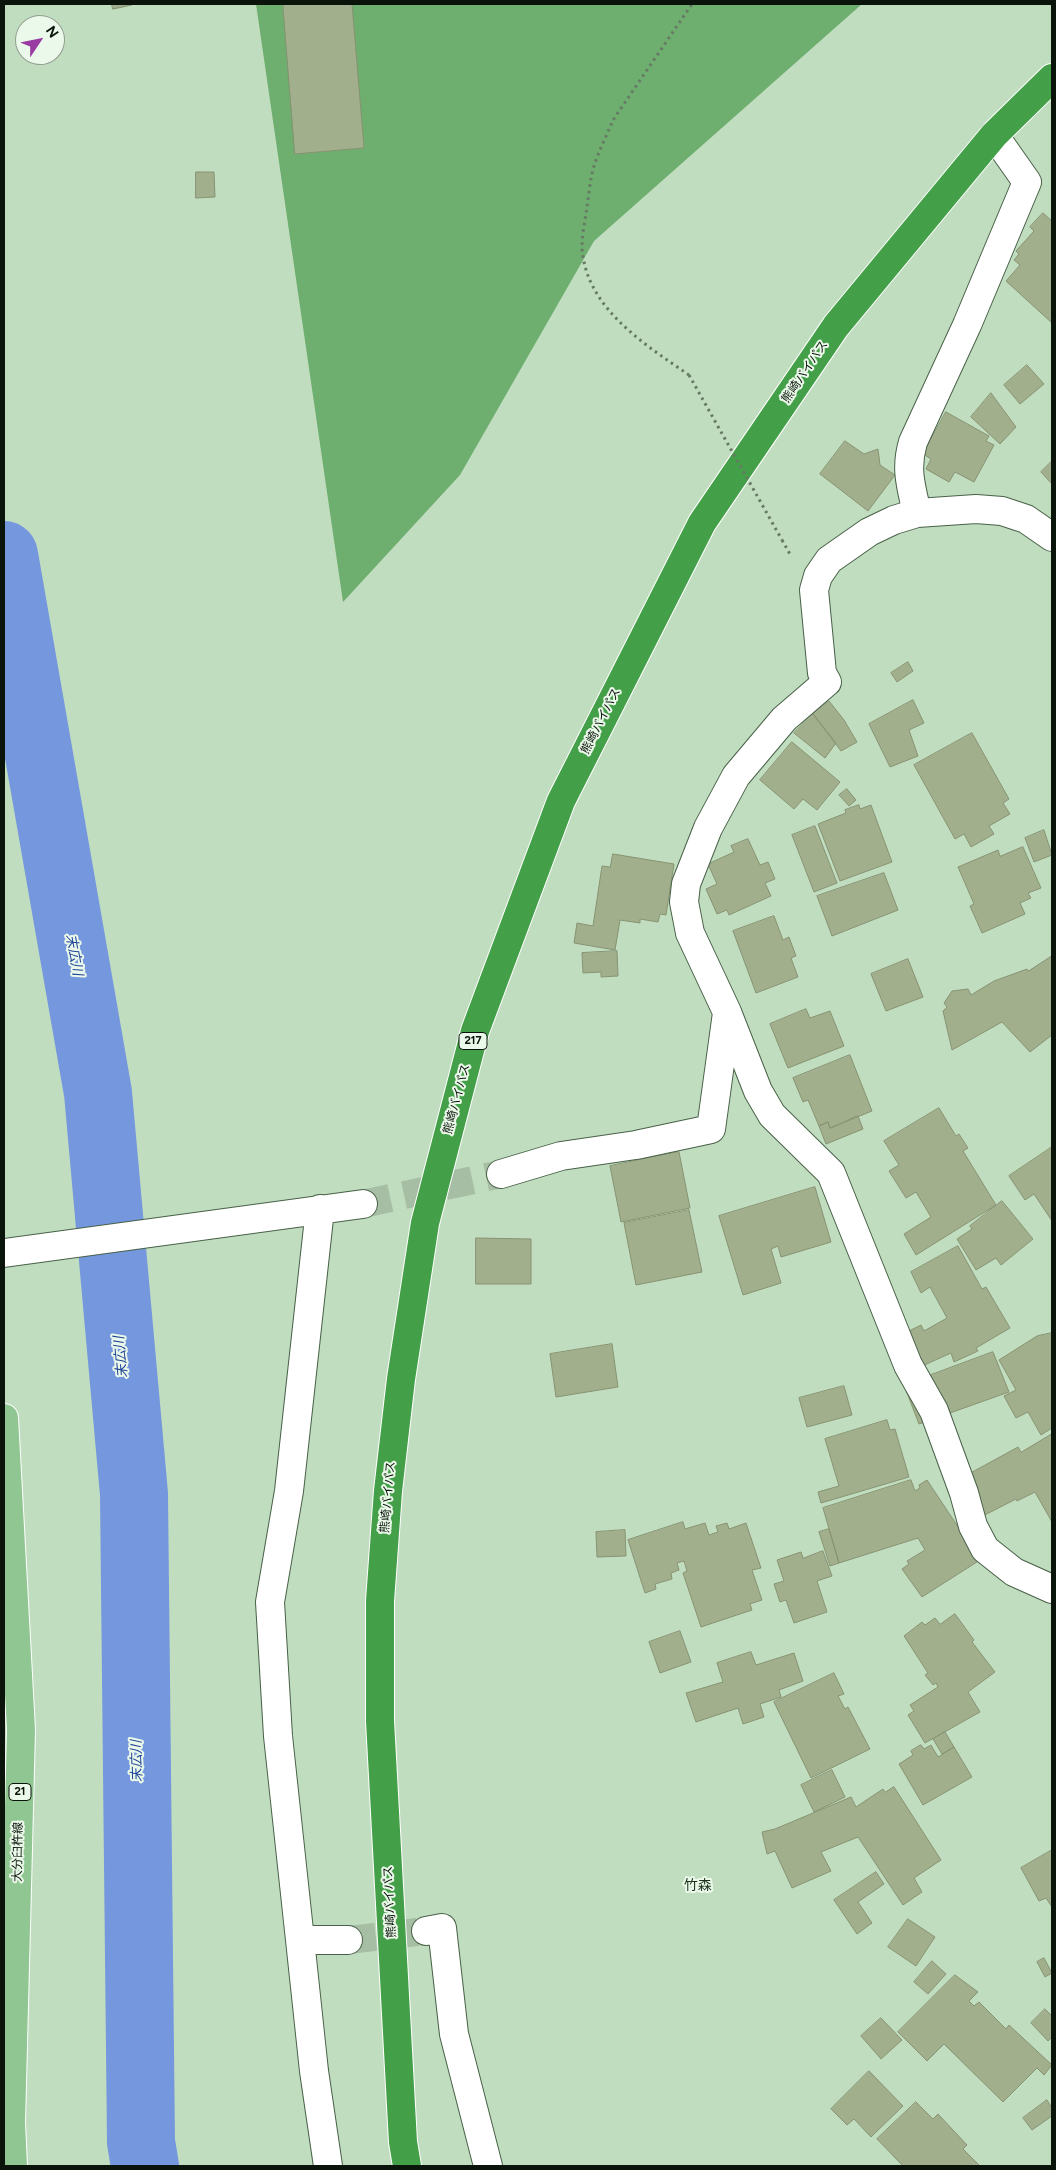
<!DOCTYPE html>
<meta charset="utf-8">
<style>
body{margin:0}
#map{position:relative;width:1056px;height:2170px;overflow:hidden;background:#c1ddbf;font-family:Figtree,sans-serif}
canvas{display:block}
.frame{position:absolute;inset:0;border:5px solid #0a140a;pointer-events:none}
.north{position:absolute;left:15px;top:15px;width:50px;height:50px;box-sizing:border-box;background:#ebf9ea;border:1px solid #919d90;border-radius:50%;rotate:56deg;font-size:14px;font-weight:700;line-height:20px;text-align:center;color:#0a140a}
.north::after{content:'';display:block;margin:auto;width:18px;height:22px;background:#9a3ba3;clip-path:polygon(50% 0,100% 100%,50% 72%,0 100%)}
</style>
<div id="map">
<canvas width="1056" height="2170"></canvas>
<div class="frame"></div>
<div class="north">N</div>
</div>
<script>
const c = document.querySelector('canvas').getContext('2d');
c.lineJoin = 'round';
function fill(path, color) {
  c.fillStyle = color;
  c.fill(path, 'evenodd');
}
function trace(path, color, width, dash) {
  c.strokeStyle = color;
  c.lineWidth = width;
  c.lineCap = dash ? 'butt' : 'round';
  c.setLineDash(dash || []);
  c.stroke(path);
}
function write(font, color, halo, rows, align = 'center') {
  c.font = font + ' Figtree,"Noto Sans JP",sans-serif';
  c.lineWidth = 4;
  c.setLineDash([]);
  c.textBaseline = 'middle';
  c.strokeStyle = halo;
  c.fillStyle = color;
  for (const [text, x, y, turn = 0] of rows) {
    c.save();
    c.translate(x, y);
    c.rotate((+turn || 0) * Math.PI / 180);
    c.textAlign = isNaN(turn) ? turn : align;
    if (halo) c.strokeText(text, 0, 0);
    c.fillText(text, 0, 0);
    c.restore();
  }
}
const forest = new Path2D(`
 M256 4H862L594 241 460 475 343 602Z`);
const river = new Path2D(`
 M4 555 98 1093 134 1494 141 2142 145 2166`);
const building = new Path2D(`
 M112 4H132V5L113 9Z
 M283 4H352L364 148 295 154Z
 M196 172H214L215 197 196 198Z
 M1043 213 1052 221V323L1006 281 1020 265 1014 260 1019 254 1016 251 1034 231 1030 227Z
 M1027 365 1044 384 1020 404 1004 385Z
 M991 393 1016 427 1000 444 971 417Z
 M946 412 989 436 986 441 994 445 974 482 955 472 949 482 926 469 931 459 923 454Z
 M845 441 864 454 878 449 880 465 895 475 868 511 820 474Z
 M1052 461V484L1041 472Z
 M908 662 913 671 897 682 891 673Z
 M913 700 924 723 909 730 918 756 890 767 869 724Z
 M829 701 844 720 857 742 841 751 813 714Z
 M813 714 836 743 825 758 794 733Z
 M972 733 1009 799 1003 803 1010 814 989 826 994 834 971 847 964 834 955 839 914 765Z
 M792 742 840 782 817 810 803 799 794 809 760 780Z
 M847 789 856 800 849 806 839 795Z
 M859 805 860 809 871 805 892 862 840 881 818 824 846 813 845 810Z
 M815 826 837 883 814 892 792 835Z
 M1044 830 1052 855 1034 862 1025 838Z
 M748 839 760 865 768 862 775 879 765 883 771 896 729 915 727 910 717 914 706 889 717 884 708 864 734 852 731 846Z
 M1023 847 1041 888 1028 893 1031 898 1020 903 1025 914 982 933 970 906 974 904 958 867 998 850 1000 856Z
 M613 854 674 864 666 915 660 914 658 922 640 919V923L620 920 615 950 574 943 577 923 593 926 602 866 610 867Z
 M884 873 898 910 832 936 817 896Z
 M774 916 783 940 789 937 796 956 791 958 798 977 756 993 733 931Z
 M617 951 618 976 601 977V972L583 973 582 953Z
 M1052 956V1035L1030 1052 1002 1022 952 1050 943 1011 947 1007 944 1003 952 991 968 989 971 995 994 981 1027 969 1028 971Z
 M908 959 923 997 886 1011 871 974Z
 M806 1009 810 1018 830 1011 844 1046 788 1068 770 1024Z
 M850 1055 872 1111 830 1128 828 1122 819 1126 808 1100 803 1102 793 1078Z
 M939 1108 956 1136 959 1134 968 1148 963 1151 996 1205 916 1255 904 1234 931 1217 916 1192 906 1198 889 1171 899 1165 884 1141Z
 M858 1116 863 1129 826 1144 819 1126 828 1122 830 1128Z
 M1052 1147V1221L1034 1194 1025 1200 1009 1176Z
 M679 1152 690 1208 621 1222 610 1166Z
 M815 1187 831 1242 781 1257 778 1246 771 1249 781 1283 743 1295 719 1216Z
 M1002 1201 1033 1239 1001 1265 996 1258 976 1270 957 1239 972 1229 970 1226Z
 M689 1210 702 1272 636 1285 624 1223Z
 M476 1238 531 1239V1284H476Z
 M958 1246 982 1289 986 1287 1010 1328 976 1348 978 1351 954 1362 951 1353 909 1372 897 1344 912 1336 909 1331 921 1325 924 1331 947 1318 930 1287 921 1293 911 1272Z
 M1052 1333V1428L1041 1435 1028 1412 1016 1418 1004 1396 1016 1390 999 1360 1037 1336Z
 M612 1344 618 1387 556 1397 550 1354Z
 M993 1352 1009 1392 919 1424 904 1385Z
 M844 1386 852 1415 807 1427 799 1398Z
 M887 1420 890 1430 895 1429 909 1477 821 1503 818 1492 839 1486 825 1439Z
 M1052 1434V1522L1035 1492 1017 1501 1016 1499 977 1519 956 1481 1018 1447 1021 1452Z
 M911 1480 915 1491 920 1488 919 1485 927 1480 980 1560 922 1597 902 1569 909 1564 907 1561 925 1550 918 1538 839 1563 823 1508Z
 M683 1522 685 1529 705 1523 709 1535 718 1532 716 1526 727 1523 729 1529 746 1523 761 1568 752 1570 762 1600 750 1604 752 1610 701 1627 683 1573 687 1571 684 1561 677 1563 679 1570 671 1573 672 1579 655 1584 656 1589 645 1593 628 1540Z
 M829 1529 839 1563 830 1566 819 1532Z
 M625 1530 626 1556 597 1557 596 1532Z
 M823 1551 832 1576 817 1581 827 1612 794 1623 786 1600 780 1602 774 1584 784 1581 777 1560 801 1552 803 1558Z
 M955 1614 974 1640 972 1642 995 1672 968 1692 980 1712 925 1743 908 1715 914 1711 910 1705 938 1687 936 1683 933 1685 925 1675 928 1673 904 1636 922 1622 925 1625 935 1618 940 1624Z
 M680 1631 691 1662 660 1673 649 1642Z
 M751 1652 756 1665 794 1653 803 1681 779 1690 781 1697 760 1704 764 1717 743 1724 738 1708 696 1722 686 1693 723 1682 717 1663Z
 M834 1673 844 1694 838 1696 845 1709 848 1707 870 1749 811 1778 774 1702Z
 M945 1732 954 1747 942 1754 933 1739Z
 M921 1745 924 1749 931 1745 938 1757 954 1747 972 1777 923 1805 899 1764 913 1755 911 1751Z
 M832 1770 845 1797 814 1812 801 1785Z
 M894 1787 941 1860 914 1878 922 1892 903 1905 858 1837 821 1852 831 1871 792 1888 775 1851 767 1854 762 1832 775 1829 851 1797 856 1807 883 1789 885 1792Z
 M1052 1850V1907L1046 1898 1039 1901 1021 1868Z
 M876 1872 884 1884 858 1902 872 1923 857 1934 834 1900Z
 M908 1919 935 1937 916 1966 888 1947Z
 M1044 1958 1052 1973 1045 1977 1037 1962Z
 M932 1961 946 1974 928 1994 914 1982Z
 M955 1975 978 1992 969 2001 974 2006 979 2002 1006 2029 1009 2025 1052 2065 1044 2075 1037 2068 1003 2102 944 2044 927 2061 898 2032Z
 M1045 2009 1052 2016V2037L1048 2041 1031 2023Z
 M881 2018 902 2040 881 2059 861 2036Z
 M869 2071 903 2106 871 2137 854 2119 847 2125 831 2109Z
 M1047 2100 1052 2108V2116L1032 2130 1023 2118Z
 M916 2102 933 2119 938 2114 967 2145 963 2149 980 2166H903L877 2139Z`);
const minorTunnel = new Path2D(`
 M363 1204 501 1174
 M348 1940 426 1931`);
const path = new Path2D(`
 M689 375C647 346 592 312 583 257 580 241 585 223 587 207 589 194 590 179 594 166 599 150 607 135 613 120L692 4
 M782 540 791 556`);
const minor = new Path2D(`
 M917 513C911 486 905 469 913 442L967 325 1027 182 994 135
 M1052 537 1026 519 1002 511 976 509 917 513 894 520 869 532 829 560 818 576 814 590 822 673 827 682 784 719 736 776 708 828 686 884 684 902 690 933 727 1012 758 1091 772 1115 831 1173 908 1365 934 1411 964 1493 973 1526 985 1549 1014 1572 1052 1589
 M501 1174 561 1156 636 1145 711 1129 727 1013
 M320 1209 289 1491 270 1602 278 1736 300 1940H348
 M4 1253 363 1204
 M426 1931 442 1928 454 2034 488 2166
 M300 1940 314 2071 328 2166`);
const major = new Path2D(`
 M4 1418 21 1730 11 2123 13 2166`);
const highway = new Path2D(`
 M407 2166 403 2142 380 1721V1601L388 1491 401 1379 425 1223 475 1031 561 801 702 523 836 326 994 135 1052 78`);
const pathBridge = new Path2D(`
 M689 375 782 540`);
const shields = [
 [473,1041,28],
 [20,1792,22]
];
const shieldNames = [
 ["217",473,1041],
 ["21",20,1792]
];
const streetNames = [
 ["熊崎バイパス",805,372,-56],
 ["熊崎バイパス",601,721,-63],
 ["熊崎バイパス",457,1099,-75],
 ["熊崎バイパス",388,1497,-85],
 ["大分臼杵線",18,1852,-89],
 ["熊崎バイパス",390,1902,-93]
];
const waterNames = [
 ["末広川",74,955,80],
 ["末広川",121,1357,-95],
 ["末広川",137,1761,-91]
];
const neighbourhoodNames = [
 ["竹森",698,1886]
];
fill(forest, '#6eae6e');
trace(river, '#7597de', 68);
fill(building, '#a2af8d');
trace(building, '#879372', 1);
trace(minorTunnel, '#a6bfa4', 28, [28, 14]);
trace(minor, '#486148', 30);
trace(major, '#fff', 30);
trace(highway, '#fff', 30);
trace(path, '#667965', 3, [2.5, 4]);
trace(minor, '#fff', 28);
trace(major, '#8fc691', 28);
trace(highway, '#44a048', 28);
trace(pathBridge, '#667965', 3, [2.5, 4]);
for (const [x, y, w] of shields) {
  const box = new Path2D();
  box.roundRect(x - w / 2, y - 8.5, w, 17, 4);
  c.fillStyle = '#ebf9ea';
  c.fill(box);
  trace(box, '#0a140a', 1);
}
write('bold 11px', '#0a140a', null, shieldNames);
write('12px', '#0a140a', '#ebf9ea', streetNames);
write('italic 14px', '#224598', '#ebf9ea', waterNames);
write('14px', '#193019', '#ebf9ea', neighbourhoodNames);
</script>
